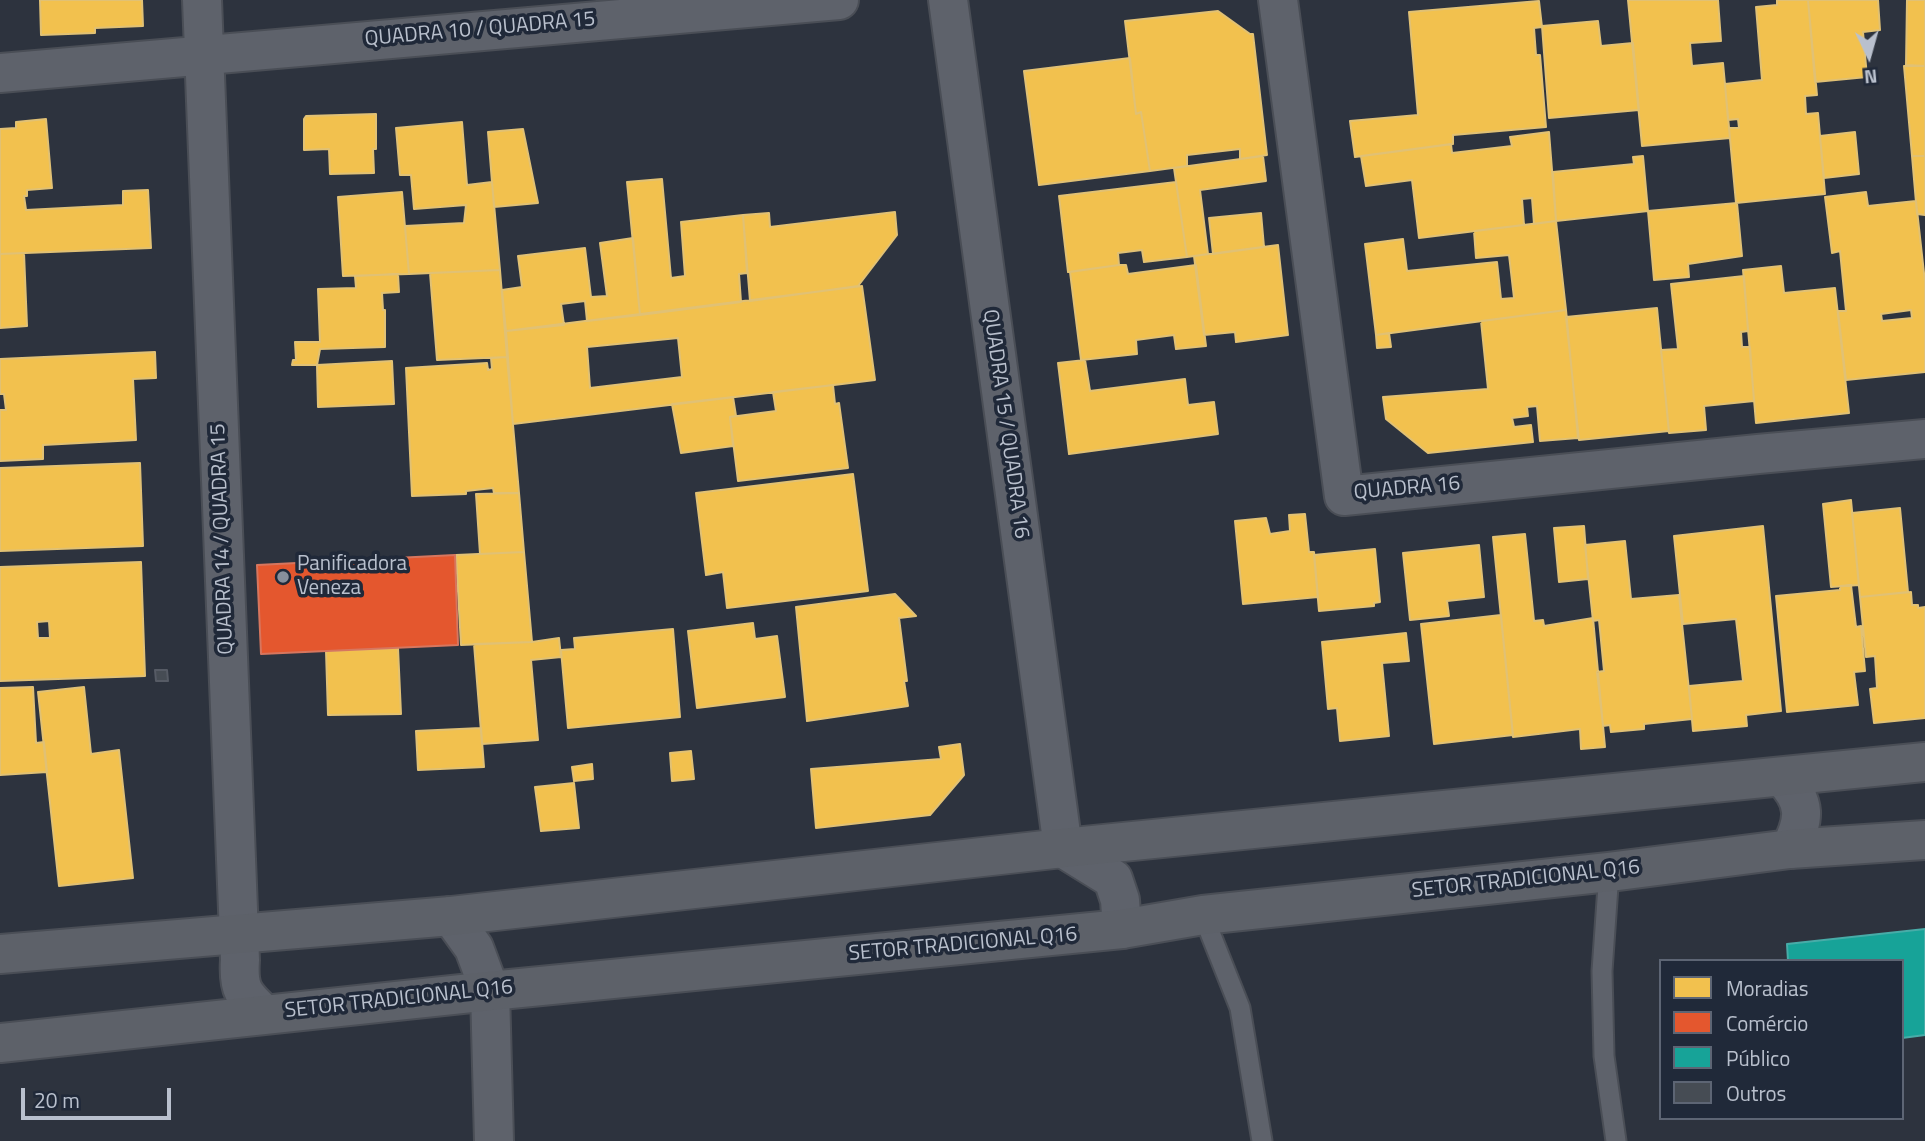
<!DOCTYPE html>
<meta charset="utf-8">
<style>
body{margin:0}
#map{position:relative;width:1925px;height:1141px;overflow:hidden;background:#2d333e;font-family:"Titillium Web",sans-serif}
canvas{display:block}
.legend{position:absolute;left:1659px;top:959px;width:245px;height:161px;box-sizing:border-box;background:#202939;border:2px solid #5d6574;margin:0;padding:9px 12px;list-style:none;font-size:21px;color:#b9c0cd}
.legend li{display:flex;align-items:center;gap:14px;height:35px}
.legend b{width:35px;border:2px solid #5d6574}
.north{position:absolute;left:1834px;top:21px;width:70px;height:70px;-webkit-text-stroke:5px #202939;paint-order:stroke;rotate:175deg;font-size:19px;font-weight:700;line-height:28px;text-align:center;color:#b9c0cd}
.north::after{content:'';display:block;margin:auto;width:24px;height:32px;background:#b9c0cd;clip-path:polygon(50% 0,100% 100%,50% 72%,0 100%)}
.scale{position:absolute;left:21px;top:1088px;width:150px;height:32px;box-sizing:border-box;border:4px solid #b9c0cd;border-top:0;padding-left:9px;font-size:21px;line-height:24px;white-space:nowrap;color:#b9c0cd;-webkit-text-stroke:5px #202939;paint-order:stroke}
</style>
<div id="map">
<canvas width="1925" height="1141"></canvas>
<ul class="legend">
<li><b style="height:19px;background:#f2c14e"></b>Moradias</li>
<li><b style="height:19px;background:#e4572e"></b>Comércio</li>
<li><b style="height:19px;background:#17a398"></b>Público</li>
<li><b style="height:19px;background:#464c54"></b>Outros</li>
</ul>
<div class="north">N</div>
<div class="scale">20 m</div>
</div>
<script>
const c = document.querySelector('canvas').getContext('2d');
c.lineJoin = 'round';
function fill(path, color) {
  c.fillStyle = color;
  c.fill(path, 'evenodd');
}
function trace(path, color, width, dash) {
  c.strokeStyle = color;
  c.lineWidth = width;
  c.lineCap = dash ? 'butt' : 'round';
  c.setLineDash(dash || []);
  c.stroke(path);
}
function write(font, color, halo, rows, align = 'center') {
  c.font = font + ' "Titillium Web",sans-serif';
  c.lineWidth = 7;
  c.setLineDash([]);
  c.textBaseline = 'middle';
  c.strokeStyle = halo;
  c.fillStyle = color;
  for (const [text, x, y, turn = 0] of rows) {
    c.save();
    c.translate(x, y);
    c.rotate((+turn || 0) * Math.PI / 180);
    c.textAlign = isNaN(turn) ? turn : align;
    if (halo) c.strokeText(text, 0, 0);
    c.fillText(text, 0, 0);
    c.restore();
  }
}
const homes = new Path2D(`
 M40 0H142L143 26 95 28V33L41 35Z
 M1628 0H1718L1721 41 1690 43 1692 66 1723 63 1730 138 1642 146Z
 M1777 0H1808L1817 95 1805 96 1806 114 1818 113 1825 194 1736 203 1729 128H1739L1738 119 1728 120 1725 84 1762 80 1756 7 1777 5Z
 M1808 0H1878L1880 30 1863 32 1867 77 1815 82Z
 M1907 0H1925V66L1906 65Z
 M1539 1 1542 27 1534 28 1536 55H1540L1546 127 1453 135V144L1355 157 1350 121 1418 115 1409 12Z
 M1218 11 1250 34H1253L1267 155 1240 159V149L1187 155V166L1150 171 1141 112 1136 114 1125 21Z
 M1598 21 1601 46 1633 43 1639 110 1549 118 1542 26Z
 M1130 58 1136 114 1141 112 1150 171 1039 185 1024 71Z
 M1904 66H1925V156H1912Z
 M376 114V149H373L374 173 330 174 329 149 304 150V119L306 116Z
 M46 119 52 188 27 190V196H24L26 210 123 205V191L148 190 151 248 0 254V129L16 128V122Z
 M462 122 467 185 492 182 500 270 409 274 405 226 464 223 466 205 414 209 411 175H400L396 128Z
 M523 129 538 203 494 207 488 132Z
 M1549 132 1556 221 1534 224 1532 198 1522 199 1524 225 1419 238 1412 180 1366 186 1361 156 1451 144 1452 153 1512 146 1510 137Z
 M1855 132 1859 174 1824 178 1820 136Z
 M1263 156 1266 181 1200 190 1208 254 1187 257 1174 168Z
 M1643 156 1648 211 1556 221 1553 172 1634 164 1633 157Z
 M1912 156H1925V215L1917 214Z
 M662 179 671 278 685 276 681 222 743 215 747 273 739 274 741 302 640 315 627 182Z
 M1176 182 1187 257 1144 262 1142 250 1118 253 1119 265 1068 272 1059 196Z
 M402 192 409 274 343 276 338 197Z
 M1866 192 1868 206 1916 201 1925 282V372L1846 380 1838 311H1846L1840 251 1832 253 1825 197ZM1911 310 1912 318 1882 321 1881 314Z
 M1737 203 1742 256 1688 264 1689 277 1654 280 1648 211Z
 M895 212 897 235 858 286 750 301 743 215 769 213 770 227Z
 M1261 213 1264 247 1213 254 1209 218Z
 M1556 221 1566 310 1376 335 1365 244 1403 239 1407 271 1497 262 1501 299 1514 298 1509 255 1476 258 1474 231Z
 M633 238 640 315 587 321 585 301 561 304 564 325 506 331 502 290 522 287 518 256 585 248 591 297 607 296 600 243Z
 M1278 245 1288 335 1236 342 1235 332 1204 335 1194 256Z
 M24 253 27 326 0 328V254Z
 M1119 265H1126L1128 274 1196 265 1206 346 1176 349 1174 335 1136 340 1137 354 1081 360 1070 272Z
 M1781 266 1784 293 1835 288 1849 413 1756 423 1743 270Z
 M500 270 507 357 437 360 430 273Z
 M398 274 399 292 382 293 383 310H385V347L320 349 317 365H292L293 360H296L295 342H320L318 289 356 288 355 276Z
 M1744 276 1748 331 1741 332 1742 347H1750L1754 401 1704 406 1706 430 1669 433 1661 350 1678 349 1671 284Z
 M862 286 875 380 513 424 506 331ZM678 338 682 377 590 388 587 347Z
 M1657 308 1669 431 1579 440 1566 317Z
 M1566 310 1578 438 1540 441 1537 406 1527 407 1528 416 1512 418 1514 427 1531 425 1533 442 1428 453 1386 419 1383 397 1488 389 1481 321Z
 M1389 333 1391 347 1377 348 1376 335Z
 M155 352 156 378 133 379 136 440 43 445V459L0 461V410H6L4 394H0V359Z
 M507 357 519 493H494L493 488 466 491V494L412 496 406 368 487 363 488 370 492 369 491 358Z
 M1085 360 1090 391 1185 379 1188 405 1214 402 1218 434 1069 454 1058 363Z
 M392 361 394 404 318 407 317 365Z
 M833 385 835 404 839 403 848 468 738 481 730 417 776 411 773 392Z
 M733 397 736 416 730 417 733 446 681 453 672 404Z
 M140 463 143 546 0 551V468Z
 M853 474 868 591 727 608 723 572 706 575 696 493Z
 M519 493 524 552 480 554 476 494Z
 M1851 500 1859 585 1831 587 1823 504Z
 M1900 508 1908 592 1860 597 1852 513Z
 M1305 514 1309 552H1314L1318 597 1243 604 1235 521 1266 518 1270 534 1290 531 1289 515Z
 M1584 526 1588 579 1559 582 1554 528Z
 M1763 526 1781 711 1746 715 1747 726 1693 731 1689 686 1743 681 1736 619 1683 624 1674 536Z
 M1525 534 1534 621 1543 620 1544 626 1593 618 1605 747 1581 749 1580 729 1513 737 1493 537Z
 M1625 541 1631 599 1679 595 1692 719 1644 724V729L1611 732 1610 725 1603 726 1597 672 1604 671 1599 620 1593 621 1585 545Z
 M1479 545 1484 597 1447 601 1449 616 1410 620 1403 553Z
 M1375 549 1380 602 1374 603V606L1319 611 1314 555Z
 M524 552 532 642 461 645 456 555Z
 M141 562 145 676 0 681V567ZM49 621 50 638H38L37 622Z
 M1851 585 1856 627 1861 626 1865 671 1854 672 1858 705 1787 712 1776 596 1840 590V586Z
 M1911 592 1912 605H1918V608L1925 607V718L1874 723 1870 689 1877 688 1875 656 1866 657 1860 597Z
 M895 594 916 616 899 618 907 681H904L908 706 807 721 796 607Z
 M1501 615 1513 735 1434 744 1421 624Z
 M753 623 755 639 777 636 785 697 697 708 688 631Z
 M673 629 680 717 568 728 561 650 575 649 574 638Z
 M1406 633 1409 661 1382 663 1389 736 1340 741 1337 708 1328 709 1322 642Z
 M559 638 561 657 531 660 538 740 482 744 474 644 532 642Z
 M398 648 401 714 328 715 326 651Z
 M33 687 36 743 44 742 47 772 0 775V688Z
 M84 687 91 754 119 750 133 878 59 886 38 692Z
 M481 728 484 767 418 770 416 731Z
 M960 744 964 775 930 815 816 828 811 769 941 759 939 747Z
 M691 751 694 779 672 781 670 753Z
 M592 764 593 779 574 781 572 767Z
 M574 783 579 828 541 831 535 787Z`);
const shops = new Path2D(`
 M455 555 458 645 261 654 257 565Z`);
const public = new Path2D(`
 M1925 929V1035L1902 1038V961H1788L1787 944Z`);
const building = new Path2D(`
 M155 670H167L168 681H156Z`);
const lane = new Path2D(`
 M1609 872 1602 971 1604 1056 1616 1141
 M1203 915 1240 1008 1262 1141`);
const street = new Path2D(`
 M202 0 240 960C238 989 243 995 264 1014
 M948 0 1063 848 1113 879 1120 900 1122 929
 M1278 0 1344 496 1758 454 1925 439
 M0 73 839 0
 M1782 777C1807 802 1805 820 1790 849
 M451 916 474 948 490 991 494 1141`);
const secondary = new Path2D(`
 M0 954 451 916 1063 848 1925 762
 M0 1043 490 991 1122 929 1203 915 1609 872 1790 849 1925 840`);
const markers = [
 [283,577,7,"#888f9b"]
];
const streetNames = [
 ["QUADRA 10 / QUADRA 15",480,30,-5],
 ["QUADRA 15 / QUADRA 16",1005,424,82],
 ["QUADRA 16",1407,489,-5],
 ["QUADRA 14 / QUADRA 15",223,539,-92],
 ["SETOR TRADICIONAL Q16",1526,880,-6],
 ["SETOR TRADICIONAL Q16",963,945,-5],
 ["SETOR TRADICIONAL Q16",399,1000,-6]
];
const poiNames = [
 ["Panificadora",297,565],
 ["Veneza",297,589]
];
fill(homes, '#f2c14e');
trace(homes, '#e1c174', 2);
fill(shops, '#e4572e');
trace(shops, '#d7765e', 2);
fill(public, '#17a398');
trace(public, '#48aca8', 2);
fill(building, '#464c54');
trace(building, '#565b65', 2);
trace(lane, '#4a4e56', 23);
trace(street, '#4a4e56', 42);
trace(secondary, '#4a4e56', 42);
trace(lane, '#5e626b', 19);
trace(street, '#5e626b', 38);
trace(secondary, '#5d6169', 38);
for (const [x, y, r, color] of markers) {
  const dot = new Path2D();
  dot.arc(x, y, r, 0, 2 * Math.PI);
  c.fillStyle = color;
  c.fill(dot);
  trace(dot, '#202939', 2.5);
}
write('21px', '#b9c0cd', '#202939', streetNames);
write('21px', '#b9c0cd', '#202939', poiNames, 'left');
</script>
